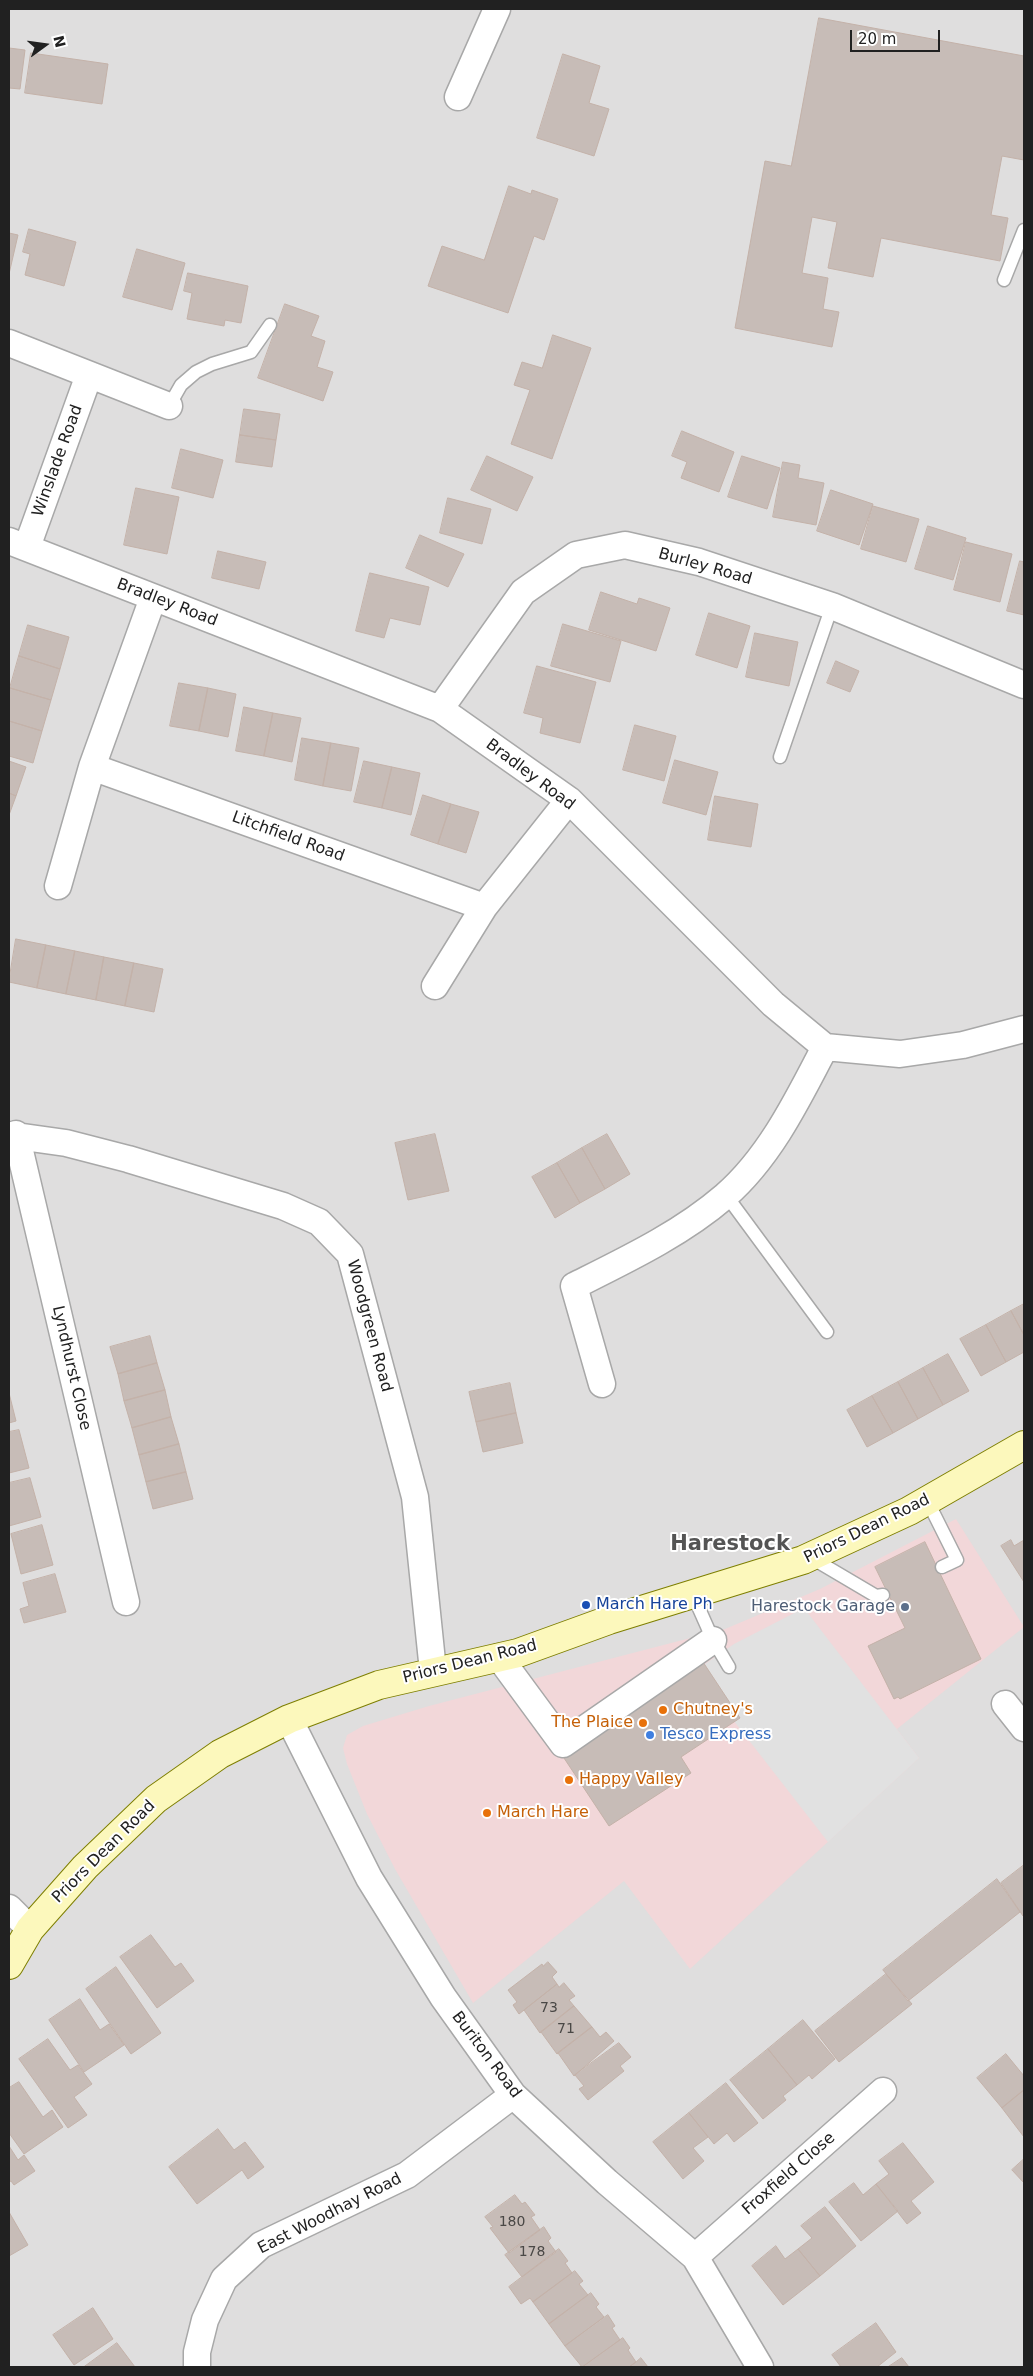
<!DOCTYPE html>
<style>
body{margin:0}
#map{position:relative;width:1033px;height:2376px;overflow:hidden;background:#f2ede8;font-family:"DejaVu Sans",sans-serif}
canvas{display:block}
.frame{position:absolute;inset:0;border:10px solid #212121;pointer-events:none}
.north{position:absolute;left:20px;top:20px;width:50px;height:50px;-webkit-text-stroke:4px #fff;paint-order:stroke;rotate:76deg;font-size:14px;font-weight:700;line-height:20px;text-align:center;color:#212121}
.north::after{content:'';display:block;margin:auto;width:18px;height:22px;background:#212121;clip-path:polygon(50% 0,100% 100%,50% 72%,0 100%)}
.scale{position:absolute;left:850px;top:30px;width:90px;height:22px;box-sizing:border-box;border:2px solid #212121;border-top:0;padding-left:6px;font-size:15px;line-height:18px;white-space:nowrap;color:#212121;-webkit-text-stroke:4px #fff;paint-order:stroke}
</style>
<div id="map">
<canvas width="1033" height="2376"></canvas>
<div class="frame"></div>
<div class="north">N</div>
<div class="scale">20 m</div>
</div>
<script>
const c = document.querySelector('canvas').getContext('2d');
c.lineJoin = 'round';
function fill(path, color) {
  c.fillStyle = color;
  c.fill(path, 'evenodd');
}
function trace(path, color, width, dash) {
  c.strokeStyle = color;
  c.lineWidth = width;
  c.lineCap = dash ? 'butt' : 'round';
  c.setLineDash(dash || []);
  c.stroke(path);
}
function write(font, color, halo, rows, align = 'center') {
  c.font = font + ' "DejaVu Sans",sans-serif';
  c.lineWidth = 4;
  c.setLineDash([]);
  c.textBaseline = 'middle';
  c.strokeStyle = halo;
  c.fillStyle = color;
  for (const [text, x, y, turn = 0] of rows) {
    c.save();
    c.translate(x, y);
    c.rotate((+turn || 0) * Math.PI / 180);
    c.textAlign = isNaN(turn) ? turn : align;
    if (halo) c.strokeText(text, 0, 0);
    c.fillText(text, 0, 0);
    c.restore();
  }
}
const residential = new Path2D(`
 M9 9H1024V2367H9Z`);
const commercial = new Path2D(`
 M956 1519 1024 1627 897 1729 919 1758 690 1969 624 1881 473 2003 395 1869 367 1814 347 1764 343 1748 347 1735 363 1726 429 1706 725 1629 820 1589Z`);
const parking = new Path2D(`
 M804 1608 919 1758 828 1842 695 1671 734 1644Z`);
const building = new Path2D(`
 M819 18 1024 56V160L1002 156 991 215 1008 218 1000 261 881 238 873 277 828 268 837 222 812 217 802 273 828 278 823 309 839 312 832 347 735 328 765 161 791 166Z
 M9 48 25 50 20 89 9 88Z
 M31 53 108 64 102 104 25 93Z
 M563 54 600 66 589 103 609 109 594 156 537 138Z
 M509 186 531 194 532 190 558 199 544 240 534 236 508 313 428 286 442 246 484 260Z
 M29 229 76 242 64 286 25 275 30 254 23 252Z
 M9 233 18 235 9 274Z
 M137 249 185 263 172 310 123 297Z
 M188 273 248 286 241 323 225 320 224 326 187 319 192 293 184 291Z
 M285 304 319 316 311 336 325 341 317 367 333 372 323 401 258 378Z
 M553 335 591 348 552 459 511 444 530 390 514 385 522 362 542 368Z
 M244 409 280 414 276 440 240 435Z
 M682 431 734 452 719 492 681 478 687 462 672 456Z
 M240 435 276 440 272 467 236 462Z
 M181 449 223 460 213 498 172 488Z
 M487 456 533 477 517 511 471 490Z
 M742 456 780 468 767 509 728 497Z
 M783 462 800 465 798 478 824 483 816 525 773 517Z
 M136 488 179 497 167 554 124 545Z
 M831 490 873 504 859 545 817 531Z
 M448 498 491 509 482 544 440 533Z
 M873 506 919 519 906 562 861 549Z
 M928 526 966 538 953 580 915 569Z
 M420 535 464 554 448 587 406 568Z
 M966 542 1012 554 1000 602 954 590Z
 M218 551 266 562 259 589 212 578Z
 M1020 561 1024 562V615L1007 611Z
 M370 573 429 587 420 625 390 618 384 638 356 631Z
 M601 592 637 604 639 598 670 608 656 651 589 630Z
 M709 613 750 626 737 668 696 655Z
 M563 624 621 641 610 682 551 666Z
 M28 625 69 637 60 669 19 656Z
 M755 633 798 642 789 686 746 677Z
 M19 656 60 669 51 700 10 688Z
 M836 661 859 671 850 692 827 683Z
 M537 666 596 682 580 743 540 733 543 718 524 713Z
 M179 683 208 688 199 731 170 726Z
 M10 688 51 700 42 731 9 721Z
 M208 688 236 694 228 737 199 731Z
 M244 707 273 713 264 756 236 751Z
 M273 713 301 718 292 762 264 756Z
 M9 721 42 731 33 763 9 756Z
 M635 725 676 736 664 781 623 770Z
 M302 738 331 743 323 786 295 780Z
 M331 743 359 748 351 791 323 786Z
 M675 760 718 772 706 815 663 803Z
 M9 761 26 767 16 796 9 793Z
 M364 761 392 767 382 808 354 802Z
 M392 767 420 773 411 815 382 808Z
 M9 793 16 796 9 815Z
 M423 795 451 804 438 844 411 835Z
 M715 796 758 804 751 847 708 840Z
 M451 804 479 812 466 853 438 844Z
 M16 939 46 945 37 988 9 982Z
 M46 945 75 951 66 994 37 988Z
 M75 951 104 957 96 1000 66 994Z
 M104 957 134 963 125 1006 96 1000Z
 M134 963 163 969 154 1012 125 1006Z
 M435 1134 449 1191 408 1200 395 1143Z
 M607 1134 630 1174 605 1189 582 1148Z
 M582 1148 605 1189 580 1203 557 1163Z
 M557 1163 580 1203 555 1218 532 1177Z
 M1024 1304V1335L1011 1311Z
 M1011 1311 1024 1335V1352L1006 1362 986 1325Z
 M986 1325 1006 1362 981 1376 960 1339Z
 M150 1336 157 1363 118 1374 110 1347Z
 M948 1354 969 1391 943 1405 923 1368Z
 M157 1363 165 1390 124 1401 118 1374Z
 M923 1368 943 1405 918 1419 898 1382Z
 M898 1382 918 1419 893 1433 872 1396Z
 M510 1383 516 1413 476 1422 469 1392Z
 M165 1390 171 1417 132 1428 124 1401Z
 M9 1393 16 1421 9 1423Z
 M872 1396 893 1433 867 1447 847 1410Z
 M516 1413 523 1443 483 1452 476 1422Z
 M171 1417 179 1444 139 1455 132 1428Z
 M19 1430 29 1468 9 1473V1432Z
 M179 1444 186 1472 146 1482 139 1455Z
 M186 1472 193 1499 153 1509 146 1482Z
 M30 1478 41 1517 9 1526V1483Z
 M42 1525 53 1565 21 1574 11 1534Z
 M1011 1540 1014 1546 1024 1540V1582L1001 1546Z
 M925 1542 981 1659 900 1699 898 1697 894 1699 868 1646 905 1628 875 1567Z
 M55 1574 66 1612 24 1623 20 1609 29 1606 23 1583Z
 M701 1659 740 1718 681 1757 691 1773 609 1826 560 1752Z
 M1024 1865V1915L1023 1916 1001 1883Z
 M997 1879 1020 1912 908 2001 883 1970Z
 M151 1935 175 1967 181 1963 194 1981 157 2008 120 1957Z
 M548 1962 557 1972 552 1977 557 1984 519 2014 513 2005 517 2002 508 1990 542 1964 543 1966Z
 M116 1967 161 2033 131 2054 86 1989Z
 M886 1974 912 2004 839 2062 815 2031Z
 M564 1983 575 1996 569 2000 574 2006 540 2033 524 2010 557 1984 559 1987Z
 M80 1999 100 2030 109 2024 124 2045 84 2072 49 2020Z
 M574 2006 592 2027 557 2054 541 2032Z
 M803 2020 835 2059 812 2079 809 2075 797 2085 768 2049Z
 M592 2027 600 2037 606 2032 614 2041 574 2076 558 2053Z
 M48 2039 70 2070 78 2065 92 2084 74 2097 87 2115 68 2128 19 2059Z
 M619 2043 631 2057 620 2066 624 2071 588 2100 579 2089 584 2086 575 2075Z
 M768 2049 797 2085 783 2096 786 2100 763 2119 730 2080Z
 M1006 2054 1024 2076V2090L1002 2108 977 2078Z
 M19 2082 43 2117 52 2110 63 2127 24 2154 9 2133V2088Z
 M726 2083 758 2123 734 2142 727 2133 714 2144 689 2113Z
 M1024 2090V2137L1002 2108Z
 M689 2113 708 2137 693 2148 704 2161 683 2179 653 2142Z
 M218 2129 234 2150 245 2142 264 2167 248 2179 242 2170 197 2204 169 2167Z
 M903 2143 934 2182 911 2201 921 2213 907 2224 876 2184 889 2174 879 2161Z
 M9 2146 18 2160 24 2155 35 2171 14 2185 11 2181 9 2182Z
 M1024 2159V2183L1012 2170Z
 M854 2183 863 2195 876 2184 898 2211 861 2241 829 2202Z
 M515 2195 522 2204 525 2202 535 2215 531 2217 540 2230 509 2253 490 2228 493 2227 485 2217Z
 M825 2207 856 2246 820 2276 798 2249 812 2238 801 2226Z
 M9 2212 28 2245 9 2256Z
 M544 2227 551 2238 548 2241 556 2252 522 2277 505 2255Z
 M776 2246 785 2259 798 2249 820 2276 783 2305 752 2266Z
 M559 2249 568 2261 565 2263 572 2273 533 2302 530 2298 521 2304 509 2287Z
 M575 2271 583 2281 579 2284 588 2295 549 2324 533 2302Z
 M591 2293 599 2304 596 2307 604 2317 565 2346 549 2324Z
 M93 2308 113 2339 74 2365 53 2335Z
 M608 2315 615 2326 612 2328 620 2340 582 2367 565 2346Z
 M876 2323 896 2352 877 2367H841L832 2355Z
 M623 2338 630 2348 628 2350 636 2362 629 2367H583Z
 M117 2343 135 2367H84Z
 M641 2358 648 2367H629L636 2362Z
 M902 2358 909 2367H888Z`);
const lane = new Path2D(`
 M1004 280 1024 230
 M169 406 181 385 196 372 212 364 251 352 270 325
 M780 757 832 606
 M726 1195 827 1332
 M927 1500 957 1560 942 1567
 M810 1557 876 1596 883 1595
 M693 1595 713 1640 729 1667`);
const street = new Path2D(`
 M458 97 497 9
 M9 343 169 406
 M9 541 440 709 569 800 773 1004 825 1047 900 1054 963 1045 1024 1029
 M27 547 89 375
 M440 709 523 592 576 555 625 545 699 562 832 606 1024 685
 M92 767 484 907
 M58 886 92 767 153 598
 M435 986 484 907 569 800
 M16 1134 126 1602
 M9 1135 66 1143 128 1159 283 1206 319 1222 350 1254 415 1497 433 1671
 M602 1384 574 1286C626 1260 681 1234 725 1196 770 1157 798 1099 825 1047
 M499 1657 563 1744 713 1640
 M1005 1704 1024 1728
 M289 1719 369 1878 443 1997 513 2095 607 2182 695 2257 760 2367
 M9 1908 30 1929
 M695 2257 883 2091
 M197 2367V2352L205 2320 224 2279 261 2245 407 2175 513 2095`);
const secondary = new Path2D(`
 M9 1965 30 1929 85 1867 156 1799 220 1754 289 1719 379 1685 518 1653 609 1620 803 1560 909 1511 1024 1445`);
const markers = [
 [586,1605,5,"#1a4fb4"],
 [905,1607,5,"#5c6f8a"],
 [663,1710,5,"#e8710a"],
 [643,1723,5,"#e8710a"],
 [650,1735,5,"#3f7fe0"],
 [569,1780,5,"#e8710a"],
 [487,1813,5,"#e8710a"]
];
const numberNames = [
 ["73",549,2008],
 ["71",566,2029],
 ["180",512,2222],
 ["178",532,2252]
];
const streetNames = [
 ["Winslade Road",58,461,-70],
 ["Burley Road",705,567,16],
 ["Bradley Road",167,603,21],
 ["Bradley Road",530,775,37],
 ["Litchfield Road",288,837,20],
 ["Woodgreen Road",369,1326,75],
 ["Lyndhurst Close",71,1368,77],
 ["Priors Dean Road",867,1529,-26],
 ["Priors Dean Road",470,1662,-14],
 ["Priors Dean Road",104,1852,-45],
 ["Buriton Road",486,2055,53],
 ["Froxfield Close",789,2174,-41],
 ["East Woodhay Road",330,2214,-27]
];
const transitNames = [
 ["March Hare Ph",596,1605]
];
const serviceNames = [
 ["Harestock Garage",895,1607]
];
const foodNames = [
 ["Chutney's",673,1710],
 ["The Plaice",633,1723,"right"],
 ["Happy Valley",579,1780],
 ["March Hare",497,1813]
];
const shopNames = [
 ["Tesco Express",660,1735]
];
const districtNames = [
 ["Harestock",730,1545]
];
fill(residential, '#dfdede');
fill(commercial, '#f2d7d9');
fill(parking, '#e1e1e1');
fill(building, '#c7bcb7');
trace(building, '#c4b2a9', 1);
trace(lane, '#a8a8a8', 15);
trace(street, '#a8a8a8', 29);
trace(secondary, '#7e7f02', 30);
trace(lane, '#fff', 12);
trace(street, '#fff', 26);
trace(secondary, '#fcf8bc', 28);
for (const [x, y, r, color] of markers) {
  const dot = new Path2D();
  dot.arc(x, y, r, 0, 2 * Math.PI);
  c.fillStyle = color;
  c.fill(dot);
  trace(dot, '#fff', 2);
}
write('14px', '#4a4846', null, numberNames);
write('16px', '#212121', '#fff', streetNames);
write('16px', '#164399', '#fff', transitNames, 'left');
write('16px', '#4e5e75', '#fff', serviceNames, 'right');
write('16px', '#c56008', '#fff', foodNames, 'left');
write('16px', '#366cbe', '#fff', shopNames, 'left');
write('bold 21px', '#545454', '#fff', districtNames);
</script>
